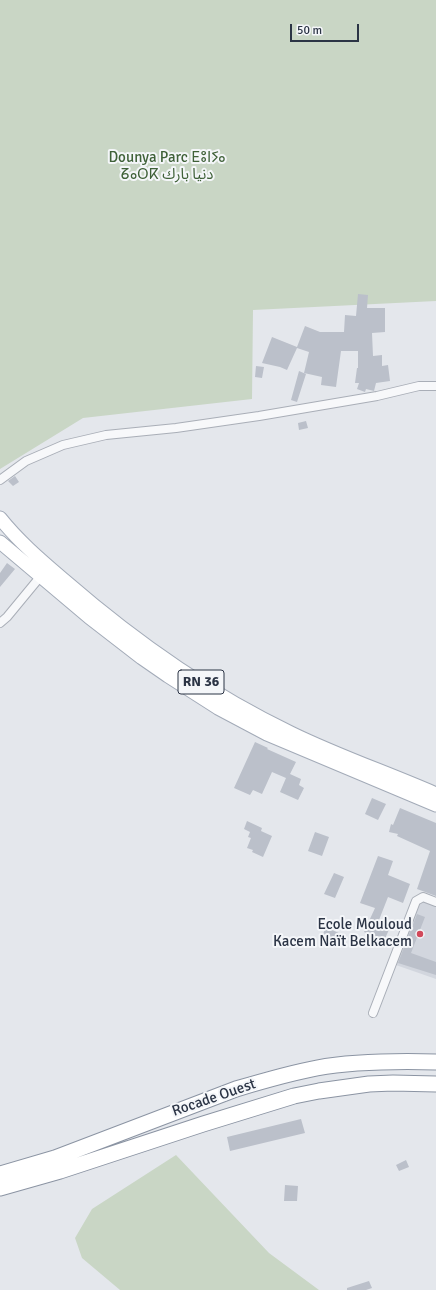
<!DOCTYPE html>
<meta charset="utf-8">
<style>
body{margin:0}
#map{position:relative;width:436px;height:1290px;overflow:hidden;background:#e4e7ec;font-family:Signika,sans-serif}
canvas{display:block}
.scale{position:absolute;left:290px;top:24px;width:69px;height:18px;box-sizing:border-box;border:2px solid #2b3445;border-top:0;padding-left:5px;font-size:12px;line-height:14px;white-space:nowrap;color:#2b3445;-webkit-text-stroke:3px #f4f6f9;paint-order:stroke}
</style>
<div id="map">
<canvas width="436" height="1290"></canvas>
<div class="scale">50 m</div>
</div>
<script>
const c = document.querySelector('canvas').getContext('2d');
c.lineJoin = 'round';
function fill(path, color) {
  c.fillStyle = color;
  c.fill(path, 'evenodd');
}
function trace(path, color, width, dash) {
  c.strokeStyle = color;
  c.lineWidth = width;
  c.lineCap = dash ? 'butt' : 'round';
  c.setLineDash(dash || []);
  c.stroke(path);
}
function write(font, color, halo, rows, align = 'center') {
  c.font = font + ' Signika,"Noto Sans Arabic","Noto Sans Tifinagh",sans-serif';
  c.lineWidth = 4;
  c.setLineDash([]);
  c.textBaseline = 'middle';
  c.strokeStyle = halo;
  c.fillStyle = color;
  for (const [text, x, y, turn = 0] of rows) {
    c.save();
    c.translate(x, y);
    c.rotate((+turn || 0) * Math.PI / 180);
    c.textAlign = isNaN(turn) ? turn : align;
    if (halo) c.strokeText(text, 0, 0);
    c.fillText(text, 0, 0);
    c.restore();
  }
}
const built = new Path2D(`
 M419 897 436 903V979L393 964Z`);
const green = new Path2D(`
 M0 0H436V301L253 310 252 399 83 418 0 469Z
 M176 1155 269 1253 319 1290H120L82 1258 75 1238 92 1209Z`);
const building = new Path2D(`
 M358 294 368 295 367 308H385V332L372 333 373 356 382 355V366L388 365 390 381 376 383 374 391 366 389 365 392 357 389 359 383H355L357 368H358V351H341L336 387 321 385 322 377 304 373 309 352 297 348 287 370 280 367 262 363 272 337 297 347 305 326 320 332H344L345 315 356 316Z
 M256 366 264 367 262 378 255 377Z
 M299 371 306 374 297 402 291 400Z
 M306 421 308 428 299 430 298 423Z
 M15 476 19 482 13 486 8 481Z
 M7 563 15 569 0 587V573Z
 M255 742 268 748 267 749 296 762 290 774 301 779 299 785 304 788 298 800 280 792 286 778 272 772 262 794 253 790 250 795 234 788Z
 M372 798 386 804 378 820 365 814Z
 M400 808 436 823V896L417 889 430 851 397 836 398 834 389 832 391 824 393 825Z
 M247 821 262 828 261 831 272 836 263 857 252 852 253 850 247 848 251 838 248 837 250 832 244 829Z
 M315 832 329 837 322 856 308 851Z
 M378 856 393 861 388 875 410 884 403 903 388 897 379 920 391 925 384 941 364 932 375 908 360 903Z
 M334 873 344 877 335 898 324 894Z
 M417 914 425 917 411 953 436 962V975L398 963Z
 M326 927 347 937 344 943 323 934Z
 M301 1119 305 1133 230 1151 227 1137Z
 M406 1160 409 1167 399 1171 396 1165Z
 M285 1185 298 1186 297 1201H284Z
 M369 1281 372 1288 366 1290H347V1288Z`);
const street = new Path2D(`
 M0 480 26 461 63 445 106 435 176 428 259 416 377 396 419 386H436
 M0 623 7 617 40 577
 M373 1013 416 901 423 897 436 902`);
const primary = new Path2D(`
 M0 518C19 542 43 562 65 581 133 640 209 694 291 733 338 756 388 773 436 794
 M0 542 89 617 142 658 168 676 218 708 267 734 436 805`);
const highway = new Path2D(`
 M0 1174 55 1158 236 1089C263 1081 290 1073 317 1068 355 1061 397 1061 436 1062
 M0 1188 60 1171 203 1124 294 1096 319 1091 369 1084 393 1083 436 1084`);
const markers = [
 [420,934,4,"#d1495b"]
];
const shields = [
 [201,682,46]
];
const shieldNames = [
 ["RN 36",201,682]
];
const parkNames = [
 ["Dounya Parc ⴹⵓⵏⵢⴰ",167,158],
 ["ⵒⴰⵔⴽ دنيا بارك",167,175]
];
const poiNames = [
 ["Ecole Mouloud",412,925],
 ["Kacem Naït Belkacem",412,942]
];
const streetNames = [
 ["Rocade Ouest",214,1098,-19]
];
fill(built, '#d2d6de');
fill(green, '#c9d6c5');
fill(building, '#bbc0ca');
trace(street, '#a9aeb7', 10);
trace(primary, '#a3abb8', 15);
trace(highway, '#8b94a3', 17);
trace(street, '#f7f8fa', 8);
trace(primary, '#fff', 13);
trace(highway, '#fff', 15);
for (const [x, y, r, color] of markers) {
  const dot = new Path2D();
  dot.arc(x, y, r, 0, 2 * Math.PI);
  c.fillStyle = color;
  c.fill(dot);
  trace(dot, '#f4f6f9', 1.5);
}
for (const [x, y, w] of shields) {
  const box = new Path2D();
  box.roundRect(x - w / 2, y - 12, w, 24, 3);
  c.fillStyle = '#f4f6f9';
  c.fill(box);
  trace(box, '#2b3445', 1);
}
write('bold 14px', '#2b3445', null, shieldNames);
write('15px', '#3f6138', '#f4f6f9', parkNames);
write('15px', '#2b3445', '#f4f6f9', poiNames, 'right');
write('15px', '#2b3445', '#f4f6f9', streetNames);
</script>
